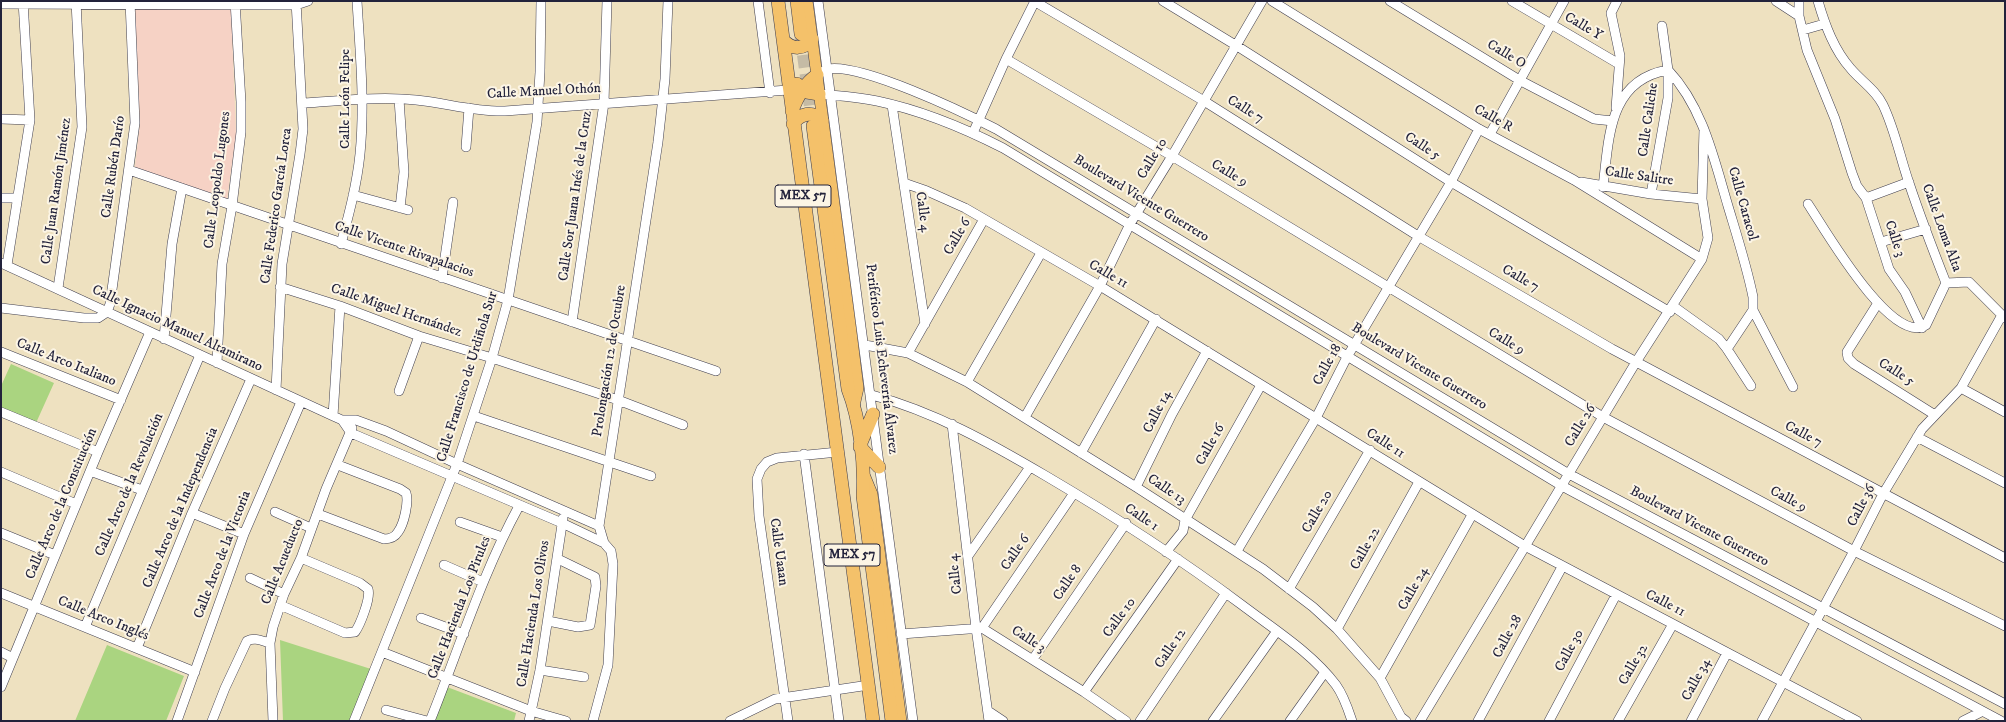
<!DOCTYPE html>
<meta charset="utf-8">
<style>
body{margin:0}
#map{position:relative;width:2006px;height:722px;overflow:hidden;background:#eee1c0;font-family:"IM FELL DW Pica",serif}
canvas{display:block}
.frame{position:absolute;inset:0;border:2px solid #22223b;pointer-events:none}
</style>
<div id="map">
<canvas width="2006" height="722"></canvas>
<div class="frame"></div>
</div>
<script>
const c = document.querySelector('canvas').getContext('2d');
c.lineJoin = 'round';
function fill(path, color) {
  c.fillStyle = color;
  c.fill(path, 'evenodd');
}
function trace(path, color, width, dash) {
  c.strokeStyle = color;
  c.lineWidth = width;
  c.lineCap = dash ? 'butt' : 'round';
  c.setLineDash(dash || []);
  c.stroke(path);
}
function write(font, color, halo, rows, align = 'center') {
  c.font = font + ' "IM FELL DW Pica",serif';
  c.lineWidth = 4;
  c.setLineDash([]);
  c.textBaseline = 'middle';
  c.strokeStyle = halo;
  c.fillStyle = color;
  for (const [text, x, y, turn = 0] of rows) {
    c.save();
    c.translate(x, y);
    c.rotate((+turn || 0) * Math.PI / 180);
    c.textAlign = isNaN(turn) ? turn : align;
    if (halo) c.strokeText(text, 0, 0);
    c.fillText(text, 0, 0);
    c.restore();
  }
}
const built = new Path2D(`
 M135 7 231 8 236 135 227 199 135 167 140 123Z`);
const green = new Path2D(`
 M11 364 54 383 36 423 1 409V386Z
 M280 640 371 669 349 721H283Z
 M107 645 184 676 166 721H75Z
 M447 687 516 713 514 721H432Z`);
const highwayTunnel = new Path2D(`
 M801 36 813 126`);
const minor = new Path2D(`
 M758 1 770 93
 M818 1C850 241 882 481 913 721
 M1034 1 1204 101 1418 236 1612 349 2005 558
 M1163 1 1237 46 1451 182 1670 312
 M1272 1 1479 129 1574 180 1702 259
 M1390 1 1521 81 1594 119 1613 121
 M1512 1 1619 64
 M1776 1 1799 16
 M1799 1V16L1807 50 1835 119 1852 173 1857 186 1866 198 1889 269 1905 292 1922 328
 M1818 1C1825 25 1834 50 1851 69 1862 82 1875 89 1883 105 1895 130 1900 157 1909 183 1920 216 1933 250 1946 283L1969 282 2005 318
 M1 4 296 5 308 1
 M1803 30 1824 24
 M1006 59 1172 156 1603 417 1854 551 2005 626
 M817 75C820 73 824 70 828 69 861 63 963 112 996 129L1569 474 2005 704
 M819 94C839 96 858 97 877 101 920 110 964 128 1003 148L1562 486 2001 721
 M399 99 404 172 400 208
 M303 103C340 101 379 96 416 100 446 103 475 112 505 111L788 90
 M892 105 925 324
 M1616 108 1620 56 1611 13 1617 1
 M1 119 30 120
 M973 133 1006 59 1035 1
 M1490 134 1564 1
 M466 147 469 108
 M129 170 716 371
 M1581 182 1651 194 1702 199
 M904 183 927 191 965 208 1100 286 1525 546 1857 721
 M1603 187C1609 139 1608 80 1668 70 1703 107 1714 159 1728 206 1737 236 1747 267 1753 297V310L1727 349
 M1651 194 1668 98V70L1662 26
 M353 195 408 210
 M1 198H17
 M1866 198 1909 182
 M1808 204C1824 228 1892 347 1926 325L1946 283
 M1881 242 1926 229
 M341 244C349 214 357 184 360 154 365 103 360 52 357 1
 M1 263 333 416 342 420H356L386 431 457 464 599 526
 M7 265 30 120 23 1
 M442 278 453 202
 M280 287 340 306 419 336 492 358 618 400 683 425
 M58 288 82 127 76 1
 M1878 303 1847 352 1848 358 1854 364 1935 415
 M1673 306 1719 339 1727 349 1751 386
 M1 308 84 318H98L107 312
 M1753 310 1793 387
 M107 312 110 304 135 123 130 1
 M572 322 604 103 607 1
 M164 339 172 244 182 188
 M865 345 908 353 967 382 1136 487 1263 569 1313 607 1337 629 1380 678 1401 717 1406 721
 M1 352 121 400
 M908 353 984 219
 M217 363 222 264 232 206 241 132V102L235 1
 M967 382 1041 253
 M1961 388 2005 412
 M276 390 282 264 300 154 303 129 296 1
 M399 391 419 336
 M872 395C935 412 990 443 1046 476 1114 516 1179 558 1242 605 1275 630 1312 653 1336 685 1344 696 1348 709 1352 721
 M1 412 98 452
 M333 416 340 306
 M474 416 651 476
 M1025 417 1100 286 1130 224 1172 156 1262 1
 M342 420 351 433 562 523 604 543 611 551 613 564 608 665 593 721
 M952 424 976 628 989 721
 M1917 437 2005 483
 M1081 453 1156 319
 M804 454 839 721
 M90 471 142 490
 M1 472 76 504
 M1136 487 1172 414 1207 351
 M275 512 311 528
 M192 513 244 534
 M318 514 384 539C390 539 395 537 398 532 404 524 409 502 406 493L400 489 338 465
 M460 522 502 537
 M1 533 55 555
 M604 543 599 526 658 142 665 79 668 1
 M1237 551 1316 418 1347 357 1451 182 1479 129
 M1166 552 1183 531 1185 520 1261 385
 M968 556 1030 467
 M444 565 483 582
 M250 578 284 594
 M1289 589 1370 450
 M1 593 195 672
 M280 605 345 633 355 632C360 625 371 598 368 589L360 583 301 558
 M421 618 464 634
 M548 621 578 627 590 625 596 586 595 577 558 559
 M85 627 200 355
 M982 628 1074 493
 M1337 629 1419 482
 M901 634 982 628 1084 692 1126 721
 M137 648 192 513 251 379
 M1 652 13 658
 M382 652 531 711 566 721
 M1033 659 1126 523
 M540 670 584 677
 M1380 678 1472 515
 M1 687 98 452 150 332
 M1084 692 1178 559
 M386 710 427 721
 M988 711 1003 721
 M177 721 244 534 301 402
 M212 721 225 688 247 641C255 637 262 641 270 643
 M273 721 270 643 273 627 284 594 301 558 326 489 352 428
 M354 721 457 464 492 358 508 300 537 122 540 72 541 1
 M430 721C459 649 482 574 519 506
 M529 721 540 670 563 518
 M730 721 775 699 869 685
 M788 721 759 516 757 479 761 469 767 462 777 458 838 452
 M1140 721 1226 593
 M1213 721 1277 631
 M1290 721 1325 672
 M1420 721 1636 362 1702 259 1708 238 1702 199 1704 129
 M1478 721 1562 567
 M1549 721 1616 595
 M1618 721 1673 624
 M1691 721 1727 653
 M1762 721 1854 551 1883 494 1922 429 1961 388 2002 315
 M1963 721 1981 712`);
const major = new Path2D(`
 M807 1 851 332 858 388 854 406
 M865 477 872 494 875 518 901 721`);
const highway = new Path2D(`
 M778 1 873 721
 M797 1 801 34
 M783 40C792 50 804 50 812 39
 M797 84 807 92 819 94
 M792 111C797 97 804 84 817 75
 M793 124C800 113 812 111 822 120
 M813 126 848 389C860 420 865 463 863 496L892 721
 M860 445 873 414
 M860 447 879 467`);
const shields = [
 [803,196,56],
 [852,555,56]
];
const shieldNames = [
 ["MEX 57",803,196],
 ["MEX 57",852,555]
];
const streetNames = [
 ["Calle Y",1583,27,30],
 ["Calle O",1506,55,31],
 ["Calle Manuel Othón",544,92,-3],
 ["Calle León Felipe",346,99,-90],
 ["Calle 7",1245,110,32],
 ["Calle R",1493,119,29],
 ["Calle Caliche",1649,120,-82],
 ["Calle 5",1422,147,33],
 ["Calle 10",1153,159,-59],
 ["Calle Rubén Darío",114,167,-82],
 ["Calle 9",1229,174,31],
 ["Calle Salitre",1639,177,8],
 ["Calle Leopoldo Lugones",218,180,-83],
 ["Calle Juan Ramón Jiménez",57,191,-82],
 ["Calle Sor Juana Inés de la Cruz",576,196,-82],
 ["Boulevard Vicente Guerrero",1141,199,31],
 ["Calle Caracol",1742,204,74],
 ["Calle Federico García Lorca",277,206,-82],
 ["Calle 4",922,212,82],
 ["Calle Loma Alta",1941,228,70],
 ["Calle 6",958,237,-60],
 ["Calle 3",1894,239,71],
 ["Calle Vicente Rivapalacios",404,250,19],
 ["Calle 11",1108,275,30],
 ["Calle 7",1520,279,30],
 ["Calle Miguel Hernández",396,311,19],
 ["Calle Ignacio Manuel Altamirano",177,329,25],
 ["Calle 9",1506,342,31],
 ["Periférico Luis Echeverría Álvarez",881,359,83],
 ["Prolongación 12 de Octubre",610,361,-81],
 ["Calle Arco Italiano",66,363,22],
 ["Calle 18",1328,365,-62],
 ["Boulevard Vicente Guerrero",1419,367,31],
 ["Calle 5",1896,373,32],
 ["Calle Francisco de Urdiñola Sur",468,377,-73],
 ["Calle 14",1158,412,-63],
 ["Calle 26",1581,426,-59],
 ["Calle 7",1803,435,28],
 ["Calle 11",1385,444,33],
 ["Calle 16",1211,445,-61],
 ["Calle Arco de la Revolución",130,485,-67],
 ["Calle 13",1166,490,34],
 ["Calle 9",1788,500,28],
 ["Calle Arco de la Constitución",62,504,-67],
 ["Calle 36",1862,506,-63],
 ["Calle Arco de la Independencia",181,508,-67],
 ["Calle 20",1318,512,-60],
 ["Calle 1",1141,518,34],
 ["Boulevard Vicente Guerrero",1699,527,28],
 ["Calle 22",1366,549,-61],
 ["Calle Uaaan",778,552,82],
 ["Calle 6",1016,553,-56],
 ["Calle Arco de la Victoria",223,555,-69],
 ["Calle Acueducto",283,562,-68],
 ["Calle 4",956,574,-97],
 ["Calle 8",1068,583,-56],
 ["Calle 24",1414,589,-61],
 ["Calle 11",1665,604,27],
 ["Calle Hacienda Los Pirules",460,608,-69],
 ["Calle Hacienda Los Olivos",534,614,-81],
 ["Calle 10",1120,618,-54],
 ["Calle Arco Inglés",103,619,22],
 ["Calle 28",1508,637,-62],
 ["Calle 3",1028,640,33],
 ["Calle 12",1171,649,-56],
 ["Calle 30",1570,651,-62],
 ["Calle 32",1634,665,-60],
 ["Calle 34",1697,680,-62]
];
fill(built, '#f6d2c5');
fill(green, '#aad480');
trace(highwayTunnel, '#c5bba5', 13, [13, 6]);
trace(minor, '#413f4f', 10);
trace(major, '#413f4f', 12);
trace(highway, '#413f4f', 14);
trace(minor, '#fff', 9);
trace(major, '#f4c16a', 11);
trace(highway, '#f4c16a', 13);
for (const [x, y, w] of shields) {
  const box = new Path2D();
  box.roundRect(x - w / 2, y - 11, w, 22, 3);
  c.fillStyle = '#fcf5e5';
  c.fill(box);
  trace(box, '#22223b', 1);
}
write('bold 13px', '#22223b', null, shieldNames);
write('14px', '#22223b', '#fcf5e5', streetNames);
</script>
